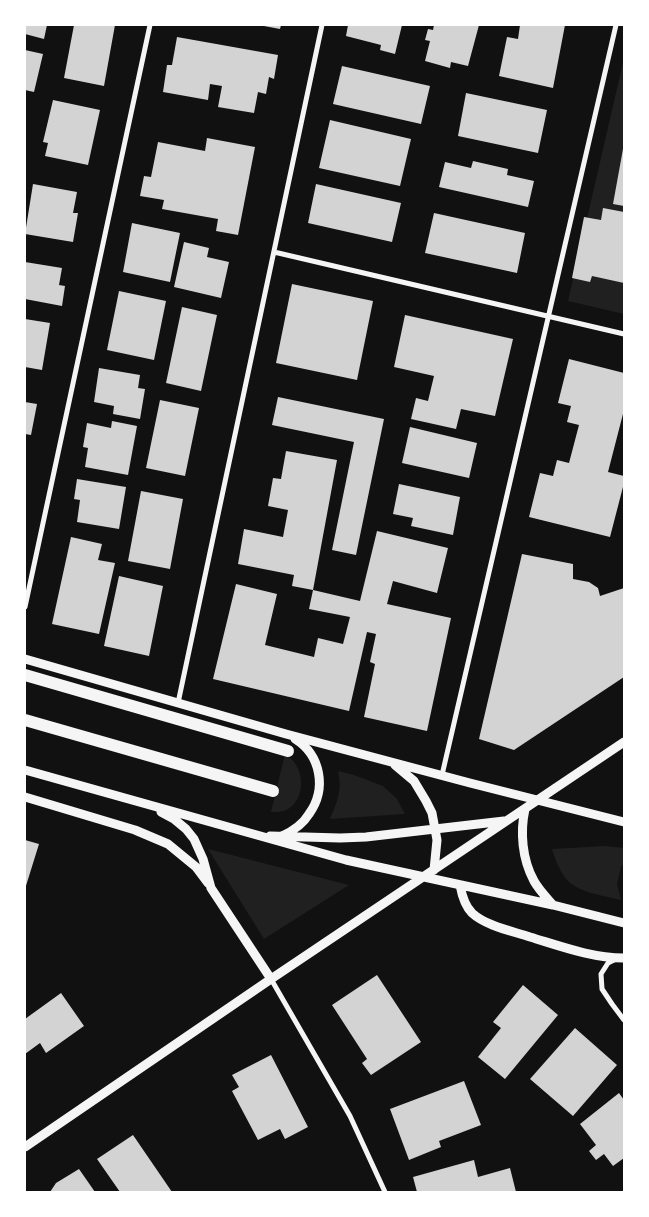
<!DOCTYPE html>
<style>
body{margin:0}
#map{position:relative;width:649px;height:1217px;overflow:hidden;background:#111;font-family:Rubik,sans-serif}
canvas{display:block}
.frame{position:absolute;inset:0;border:26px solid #fff;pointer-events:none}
</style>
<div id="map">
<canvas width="649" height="1217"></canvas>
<div class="frame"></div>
</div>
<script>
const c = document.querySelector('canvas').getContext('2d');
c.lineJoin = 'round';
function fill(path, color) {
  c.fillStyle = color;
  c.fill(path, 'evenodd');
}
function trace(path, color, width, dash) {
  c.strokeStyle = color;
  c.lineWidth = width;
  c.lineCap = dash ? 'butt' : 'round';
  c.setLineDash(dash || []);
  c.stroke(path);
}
const green = new Path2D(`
 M624 58V314L568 301Z
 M285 754C288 757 292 759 294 762 306 777 303 804 284 811 280 812 275 812 271 812Z
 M338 771 354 775 383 786 397 799 405 814 330 819C338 800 342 791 338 771Z
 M606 846 624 848V863L621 867 617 884 621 900C606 896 580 893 568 881 561 874 555 859 552 849Z
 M208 849 349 885 264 939Z`);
const building = new Path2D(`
 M25 25H47L44 39 25 34Z
 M74 25H115L104 86 64 78Z
 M264 25H281L280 29 264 26Z
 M348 25H402L395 54 380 50 381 45 346 36Z
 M434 25H479L468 66 451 62 450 68 425 61 430 41 425 40 428 29 433 30Z
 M520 25H565L553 88 499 76 507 37 518 39Z
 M177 37 278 55 274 79 269 77 266 94 258 92 254 113 218 107 222 86 210 84 208 100 163 92 167 65H172Z
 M25 50 43 54 34 92 25 90Z
 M342 66 430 86 421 124 333 104Z
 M466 93 547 110 538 153 458 136Z
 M53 100 100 110 88 165 45 156 48 143 43 142Z
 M330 120 411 139 400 186 319 168Z
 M207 138 255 147 238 235 216 231 218 219 162 209 164 200 140 196 144 176 151 177 158 142 205 151Z
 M623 149H624V206L613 204Z
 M473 161 508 169 507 175 534 181 528 207 439 187 445 162 471 168Z
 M33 184 77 192 73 213H78L73 242 25 234Z
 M316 184 401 203 392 242 308 223Z
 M603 208 624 212V283L592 276 590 282 572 278 584 217 601 220Z
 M434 213 525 233 517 273 425 253Z
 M132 223 180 233 170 282 123 272Z
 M184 242 209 248 207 257 229 262 221 298 174 287Z
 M25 262 62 268 59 285 65 286 62 306 25 299Z
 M292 284 373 301 357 380 276 363Z
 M119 291 166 301 154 360 107 350Z
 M182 307 217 315 201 391 166 383Z
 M405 315 513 339 495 416 461 409 456 429 411 419 416 398 428 401 434 376 394 367Z
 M25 319 50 323 42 370 25 367Z
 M569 359 624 373V410L608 472 624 476V483L610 537 529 517 540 473 553 476 557 460 569 463 579 425 567 422 571 406 558 403Z
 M99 368 140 375 138 388 145 389 140 419 113 414 114 406 94 402Z
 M278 397 384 419 356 555 332 550 354 442 272 425Z
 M160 400 199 408 185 476 146 468Z
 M25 402 37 404 31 435 25 434Z
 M112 421 137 426 128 475 85 467 88 448 83 447 87 423 111 428Z
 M410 427 477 443 469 478 402 463Z
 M286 451 337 460 313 590 292 586 294 575 238 564 244 529 283 537 288 510 268 506 273 478 281 479Z
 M77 479 126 487 119 529 77 522 80 500 74 499Z
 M399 484 460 497 453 535 411 526 413 518 393 514Z
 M141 491 183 499 170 569 128 561Z
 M377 531 448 548 437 593 393 581 387 604 451 618 427 731 364 717 375 664 370 662 376 634 367 632 349 711 213 679 236 584 277 594 265 645 314 657 318 638 343 644 350 617 309 609 313 590 360 601Z
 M71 537 102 544 98 560 115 563 99 634 52 624Z
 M522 554 573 564V579L589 582 598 588 600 596 624 588V677L514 750 479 739Z
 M119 576 163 586 149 656 104 646Z
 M25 840 39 844 25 889Z
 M377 975 421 1042 371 1075 362 1063 367 1059 332 1005Z
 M523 985 558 1015 505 1079 478 1057 501 1028 493 1022Z
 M61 993 84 1026 46 1053 40 1043 25 1054V1019Z
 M575 1028 617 1065 573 1116 530 1079Z
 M271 1055 308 1127 285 1139 280 1129 258 1140 232 1091 239 1087 232 1075Z
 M464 1081 481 1125 439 1141 441 1147 409 1160 390 1109Z
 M619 1093 624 1100V1158L613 1166 604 1154 596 1160 589 1151 596 1145 580 1124Z
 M133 1135 172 1192H120L97 1159Z
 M474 1160 478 1177 510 1168 516 1192H417L413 1177Z
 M79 1169 95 1192H50L56 1183Z`);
const minor = new Path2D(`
 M274 252 624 334
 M25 607 150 25
 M178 703 322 25
 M442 775 616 25
 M616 959 608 963 601 974 602 989 612 1004 624 1020
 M271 979 350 1116 385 1192`);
const tertiary = new Path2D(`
 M25 659 286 734 470 783 624 822
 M395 765 414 781 426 801 432 813 437 840 434 870
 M25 770 346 860 553 905 624 923
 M25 797 135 830 168 844 196 867 208 883
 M525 809C520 832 522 859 534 881 539 890 546 897 553 905
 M161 812 174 819 186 829 194 839 203 859 211 888 271 979
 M270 836 340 838 366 837 504 821
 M282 836C293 831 303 824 309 814 327 789 321 755 295 739
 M460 885C462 896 465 906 472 913 486 926 512 931 530 937 560 946 592 958 624 958
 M25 1147 271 979 624 742`);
const primary = new Path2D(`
 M25 675 288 751
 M25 720 273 791`);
fill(green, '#202020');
fill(building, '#d3d3d3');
trace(minor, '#f5f5f5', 5);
trace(tertiary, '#f5f5f5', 9);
trace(primary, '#f5f5f5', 12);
</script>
